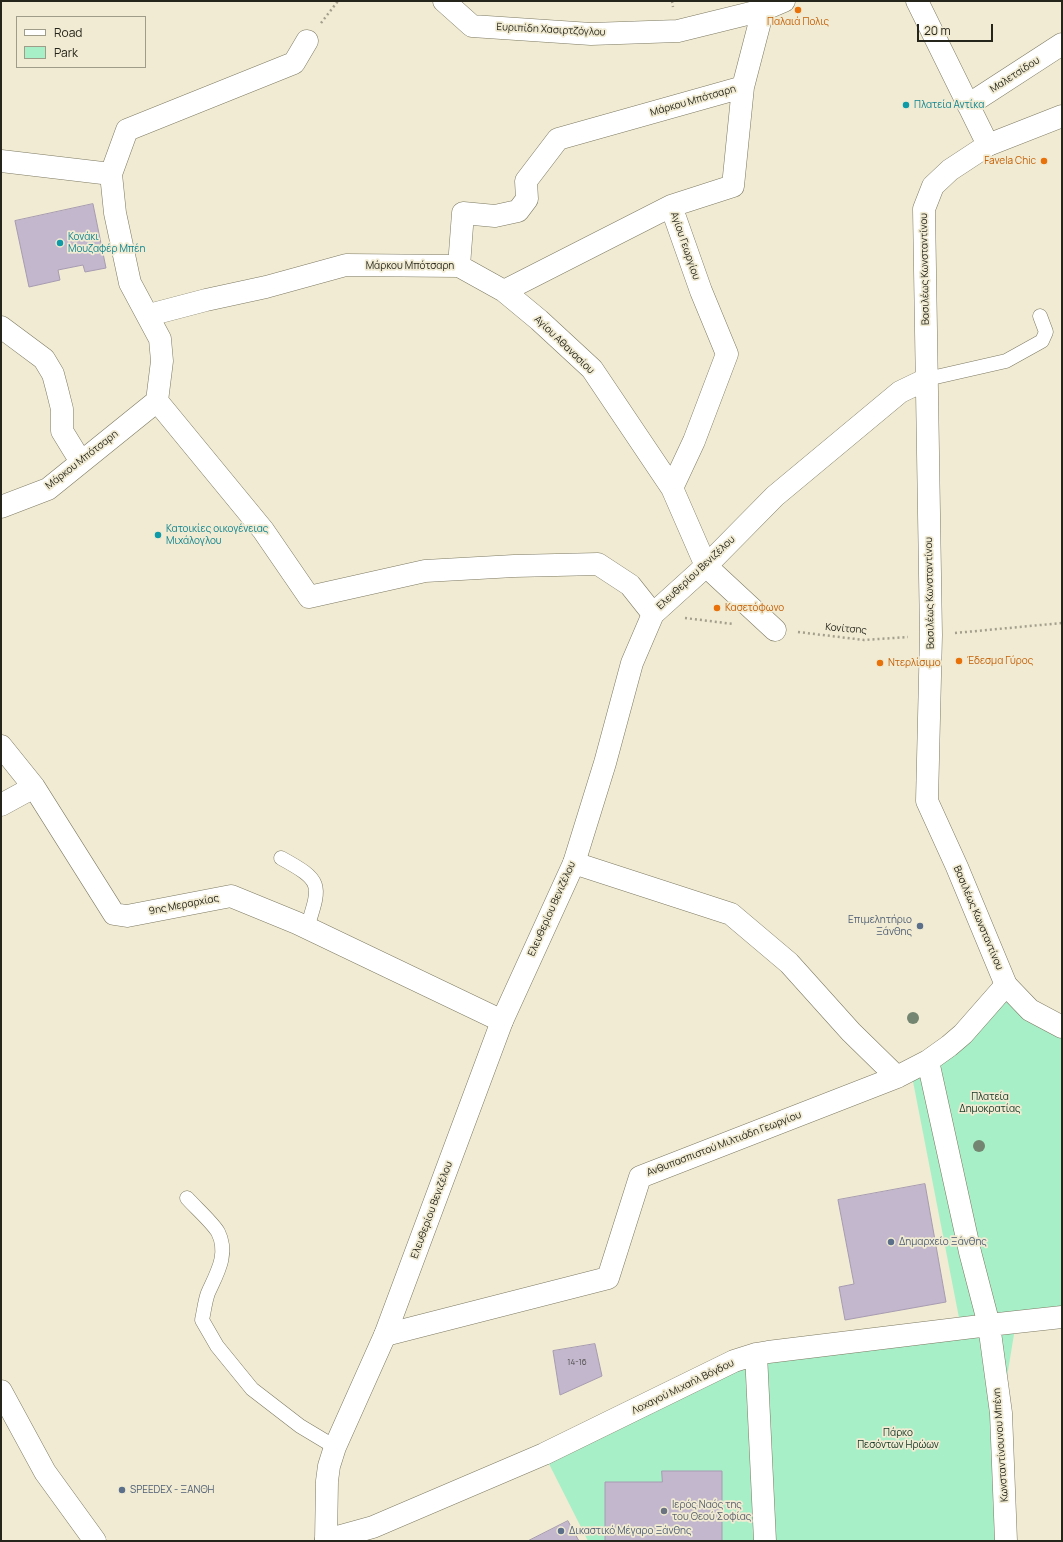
<!DOCTYPE html>
<meta charset="utf-8">
<style>
body{margin:0}
#map{position:relative;width:1063px;height:1542px;overflow:hidden;background:#f0ebd2;font-family:Manrope,sans-serif}
canvas{display:block}
.frame{position:absolute;inset:0;border:2px solid #26251b;pointer-events:none}
.legend{position:absolute;left:16px;top:16px;width:130px;height:52px;box-sizing:border-box;background:#f0ebd2;border:1px solid #9f9c89;margin:0;padding:5px 7px;list-style:none;font-size:12px;color:#26251b}
.legend li{display:flex;align-items:center;gap:8px;height:20px}
.legend b{width:20px;border:1px solid #9f9c89}
.scale{position:absolute;left:917px;top:24px;width:76px;height:18px;box-sizing:border-box;border:2px solid #26251b;border-top:0;padding-left:5px;font-size:12px;line-height:14px;white-space:nowrap;color:#26251b;-webkit-text-stroke:3px #f0ebd2;paint-order:stroke}
</style>
<div id="map">
<canvas width="1063" height="1542"></canvas>
<div class="frame"></div>
<ul class="legend">
<li><b style="height:5px;background:#fff"></b>Road</li>
<li><b style="height:11px;background:#a6efc7"></b>Park</li>
</ul>
<div class="scale">20 m</div>
</div>
<script>
const c = document.querySelector('canvas').getContext('2d');
c.lineJoin = 'round';
function fill(path, color) {
  c.fillStyle = color;
  c.fill(path, 'evenodd');
}
function trace(path, color, width, dash) {
  c.strokeStyle = color;
  c.lineWidth = width;
  c.lineCap = dash ? 'butt' : 'round';
  c.setLineDash(dash || []);
  c.stroke(path);
}
function write(font, color, halo, rows, align = 'center') {
  c.font = font + ' Manrope,sans-serif';
  c.lineWidth = 3.5;
  c.setLineDash([]);
  c.textBaseline = 'middle';
  c.strokeStyle = halo;
  c.fillStyle = color;
  for (const [text, x, y, turn = 0] of rows) {
    c.save();
    c.translate(x, y);
    c.rotate((+turn || 0) * Math.PI / 180);
    c.textAlign = isNaN(turn) ? turn : align;
    if (halo) c.strokeText(text, 0, 0);
    c.fillText(text, 0, 0);
    c.restore();
  }
}
const green = new Path2D(`
 M1006 985 1062 1026V1317L1016 1322 1001 1413 999 1541H588L544 1454 756 1354 961 1328 911 1071Z`);
const building = new Path2D(`
 M93 204 106 268 85 272 83 265 58 270 60 280 29 287 15 221Z
 M925 1184 946 1302 845 1320 839 1287 854 1284 838 1200Z
 M595 1344 602 1376 560 1395 553 1351Z
 M662 1471H722V1541H605V1482H662Z
 M568 1521 579 1541H528Z`);
const path = new Path2D(`
 M672 1 673 7
 M321 23 338 1
 M685 618 733 624
 M798 632 864 640 908 637
 M955 633 1062 623`);
const lane = new Path2D(`
 M927 379 1006 361 1042 341 1046 332 1040 316
 M281 858C323 881 321 884 307 928
 M187 1198C195 1207 212 1222 218 1232 229 1254 217 1273 208 1293 205 1301 204 1311 202 1320L217 1346 252 1389 300 1426 335 1447`);
const street = new Path2D(`
 M444 1 472 26 591 34 678 31 763 10 784 1
 M917 1 988 145
 M307 41 294 63 127 130 111 174 115 213 130 283 160 339 162 361 157 401 263 530 309 597 425 571 514 566 598 564 630 585 653 614
 M968 105 1062 44
 M1 161 111 174
 M459 266 463 213 495 216 518 211 527 199 526 181 558 139 743 87
 M504 291 671 206
 M149 315 206 300 266 287 346 265 459 266 504 291 539 320 592 369 672 488 706 566 775 630
 M1 327 44 359 53 374 57 389 62 409V431L81 462
 M672 488 694 441 727 354 701 291 671 206 733 186 743 87 763 10
 M1 507 48 489 157 401
 M1 746 34 787 114 914 127 916 231 896 297 923 502 1021
 M1 805 34 787
 M574 863 731 914 789 963 851 1032 897 1077
 M385 1335 608 1278 640 1177 897 1077 928 1061
 M756 1354 765 1541
 M326 1540 373 1527 544 1454 734 1361 756 1354 768 1352 989 1325 1062 1317
 M1006 1541 1001 1413 989 1325 970 1252 928 1061 949 1046 963 1034 1006 985`);
const secondary = new Path2D(`
 M1062 116 988 145 950 170 933 186 924 209 931 635 927 801 957 867 1006 985 1030 1010 1062 1027
 M1 1391 45 1472 95 1541
 M326 1541 327 1481 329 1466 335 1447 385 1335 502 1021 574 863 605 763 632 663 653 614 706 566 775 496 900 392 927 379`);
const trees = [
 [913,1018],
 [979,1146]
];
const markers = [
 [798,10,4,"#e8710a"],
 [906,105,4,"#0f9aa8"],
 [1044,161,4,"#e8710a"],
 [60,243,4,"#0f9aa8"],
 [158,535,4,"#0f9aa8"],
 [717,608,4,"#e8710a"],
 [959,661,4,"#e8710a"],
 [880,663,4,"#e8710a"],
 [920,926,4,"#5c6f8a"],
 [891,1242,4,"#5c6f8a"],
 [122,1490,4,"#5c6f8a"],
 [664,1511,4,"#6b7280"],
 [561,1531,4,"#5c6f8a"]
];
const numberNames = [
 ["14-16",577,1363]
];
const foodNames = [
 ["Παλαιά Πολις",798,22,"center"],
 ["Favela Chic",1036,161,"right"],
 ["Κασετόφωνο",725,608],
 ["Έδεσμα Γύρος",967,661],
 ["Ντερλίσιμο",888,663]
];
const streetNames = [
 ["Ευριπίδη Χασιρτζόγλου",551,30,3],
 ["Μαλετσίδου",1015,75,-33],
 ["Μάρκου Μπότσαρη",693,101,-16],
 ["Αγίου Γεωργίου",685,246,71],
 ["Μάρκου Μπότσαρη",410,266],
 ["Βασιλέως Κωνσταντίνου",925,269,-91],
 ["Αγίου Αθανασίου",564,345,44],
 ["Μάρκου Μπότσαρη",82,460,-38],
 ["Ελευθερίου Βενιζέλου",696,573,-43],
 ["Βασιλέως Κωνσταντίνου",930,593,-91],
 ["Κονίτσης",846,629,5],
 ["9ης Μεραρχίας",184,905,-11],
 ["Ελευθερίου Βενιζέλου",552,909,-66],
 ["Βασιλέως Κωνσταντίνου",978,918,67],
 ["Ανθυπασπιστού Μιλτιάδη Γεωργίου",724,1144,-21],
 ["Ελευθερίου Βενιζέλου",432,1210,-70],
 ["Λοχαγού Μιχαήλ Βόγδου",683,1387,-26],
 ["Κωνσταντίνουνου Μπένη",1001,1445,-94]
];
const cultureNames = [
 ["Πλατεία Αντίκα",914,105],
 ["Κονάκι",68,237],
 ["Μουζαφέρ Μπέη",68,249],
 ["Κατοικίες οικογένειας",166,529],
 ["Μιχάλογλου",166,541]
];
const serviceNames = [
 ["Επιμελητήριο",912,920,"right"],
 ["Ξάνθης",912,932,"right"],
 ["Δημαρχείο Ξάνθης",899,1242],
 ["SPEEDEX - ΞΑΝΘΗ",130,1490],
 ["Δικαστικό Μέγαρο Ξάνθης",569,1531]
];
const parkNames = [
 ["Πλατεία",990,1097],
 ["Δημοκρατίας",990,1109],
 ["Πάρκο",898,1433],
 ["Πεσόντων Ηρώων",898,1445]
];
const worshipNames = [
 ["Ιερός Ναός της",672,1505],
 ["του Θεού Σοφίας",672,1517]
];
fill(green, '#a6efc7');
fill(building, '#c3b7cd');
trace(building, '#a79bb1', 1);
trace(lane, '#7d7962', 15);
trace(street, '#7d7962', 23);
trace(secondary, '#7d7962', 23);
trace(path, '#a39f8c', 2.5, [2, 3]);
trace(lane, '#fff', 14);
trace(street, '#fff', 22);
trace(secondary, '#fff', 22);
c.fillStyle = '#748671';
for (const [x, y] of trees) {
  c.beginPath();
  c.arc(x, y, 6, 0, 2 * Math.PI);
  c.fill();
}
for (const [x, y, r, color] of markers) {
  const dot = new Path2D();
  dot.arc(x, y, r, 0, 2 * Math.PI);
  c.fillStyle = color;
  c.fill(dot);
  trace(dot, '#f0ebd2', 1.5);
}
write('8px', '#4d4a48', null, numberNames);
write('10px', '#c56008', '#f0ebd2', foodNames, 'left');
write('10px', '#26251b', '#f0ebd2', streetNames);
write('10px', '#0d838f', '#f0ebd2', cultureNames, 'left');
write('10px', '#4e5e75', '#f0ebd2', serviceNames, 'left');
write('10px', '#0e3322', '#f0ebd2', parkNames);
write('10px', '#5b616d', '#f0ebd2', worshipNames, 'left');
</script>
